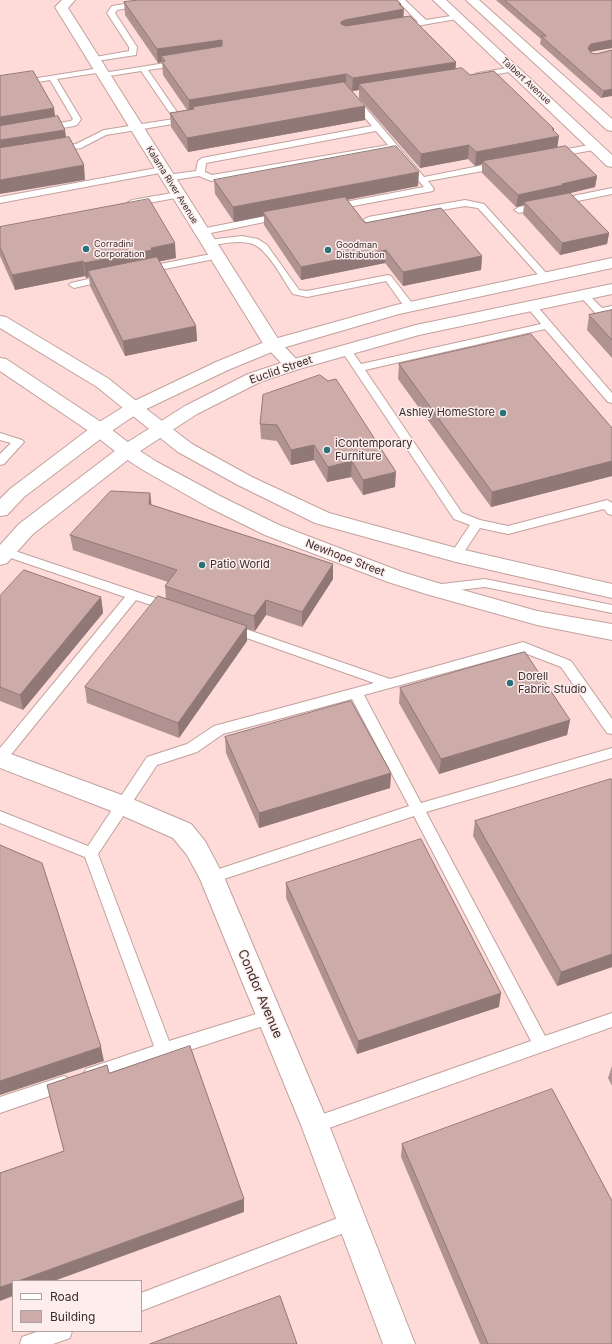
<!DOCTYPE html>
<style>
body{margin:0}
#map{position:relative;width:612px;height:1344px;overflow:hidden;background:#fedbd8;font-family:Inter,sans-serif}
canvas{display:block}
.legend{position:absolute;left:12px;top:1280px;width:130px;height:52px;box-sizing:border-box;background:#fdeeed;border:1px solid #afa1a0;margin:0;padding:5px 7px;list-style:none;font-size:12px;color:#3a2d2c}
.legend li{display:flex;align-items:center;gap:8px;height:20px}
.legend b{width:20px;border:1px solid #afa1a0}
</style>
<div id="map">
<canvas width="612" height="1344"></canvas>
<ul class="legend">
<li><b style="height:5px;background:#fff"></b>Road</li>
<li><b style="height:11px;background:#cdaba8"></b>Building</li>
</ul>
</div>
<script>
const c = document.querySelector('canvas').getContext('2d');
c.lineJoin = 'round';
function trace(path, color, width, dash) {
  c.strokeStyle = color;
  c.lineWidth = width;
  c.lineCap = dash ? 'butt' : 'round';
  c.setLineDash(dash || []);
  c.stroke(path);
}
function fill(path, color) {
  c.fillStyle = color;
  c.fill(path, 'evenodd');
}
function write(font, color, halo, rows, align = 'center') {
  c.font = font + ' Inter,sans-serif';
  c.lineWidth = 3;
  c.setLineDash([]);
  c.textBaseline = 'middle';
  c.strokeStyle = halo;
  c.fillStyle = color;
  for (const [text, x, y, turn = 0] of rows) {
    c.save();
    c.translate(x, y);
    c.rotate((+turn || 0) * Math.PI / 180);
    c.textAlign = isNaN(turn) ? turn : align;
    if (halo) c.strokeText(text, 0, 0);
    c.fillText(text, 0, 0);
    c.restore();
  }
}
const lane = new Path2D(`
 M150 0H168L164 2 117 10 115 13 137 47 136 55 90 62V58L129 51V47L107 13 112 6Z
 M397 0H405L426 20 457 15 461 17 457 19 399 29V25L418 22Z
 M178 61H181V65L148 70 181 118 191 117 192 119 191 121 106 135 81 148 53 152 52 150 53 148 76 144 104 130 174 119 141 71 103 77 99 75 103 73Z
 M513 67 517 69 516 71 478 77 474 75 478 73Z
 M100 68H103V72L57 79 81 119 77 125 74 126 45 131 41 128 45 125 71 121 73 119 50 80 0 88V84Z
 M352 99H358L424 177 499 162 503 165 499 168 428 181 434 189 433 191 332 210 329 209 327 207 329 205 424 187 392 150 211 181 199 176 167 181 163 178 167 175 196 171 198 161 202 158 372 126 352 103ZM376 131 388 145 212 175 205 172 206 163Z
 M595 144 599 147 598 149 556 157 552 154 556 151Z
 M162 167 165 168 166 170 165 172 0 203V197Z
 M612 188V194L519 213 514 210 519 207Z
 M178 192 182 195 181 197 132 206 127 203 132 200Z
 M465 200 484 204 548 275 550 277 548 279H542L478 208 465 206 368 223 363 220 368 217Z
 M281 213 284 214 286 216 284 218 201 235 196 232 201 229Z
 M242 236 258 239 267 245 299 290 307 291 388 275 391 276 415 307 410 310 406 309 386 281 307 297 293 294C283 280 266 245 249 243 235 240 221 244 208 246L203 243 208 240Z
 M216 253 221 256 219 258 145 273 140 270 145 267Z
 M106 275 111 278 109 280 74 288 69 285 71 283Z
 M584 292 587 293 602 308 612 306V312L600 315 596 314 579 295Z
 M532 304 536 305 612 393V403L608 402 545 329 365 370 462 513 480 520 508 526 607 500 612 503V515L608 514 604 509 508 534 480 528 460 558H452L450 555 470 525 454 519 341 350 342 348H350L361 364 541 324 527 307Z
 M0 433 22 440 24 442 4 464 0 465V454L11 443 0 440Z
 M6 548 173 604 175 607 173 610 169 611 136 600 5 762 0 763V748L125 597 2 555 0 552 2 549Z
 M485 579 612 605V613L485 587 433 593 429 592 427 589 429 586 433 585Z
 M231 624 390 679 523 642 571 661 612 719V734L607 733 561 667 522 652 364 695 421 803 612 748V758L426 812 545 1036 612 1013V1027L315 1133 309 1131 307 1125 309 1119 531 1041 414 816 212 883 207 881 205 877 207 873 409 806 352 699 223 734 197 752 157 765 98 854 169 1041 269 1010 275 1012 277 1017 275 1022 269 1024 92 1082 86 1079 84 1074 86 1069 154 1046 85 857 0 823V811L88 846 147 757 187 744 214 726 374 683 227 631 225 628 227 625Z
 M64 1076 70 1079 72 1084 70 1089 0 1113V1097Z
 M351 1213 357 1216 360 1222 357 1228 141 1311V1293Z
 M39 1331H72L70 1338 53 1344H20L22 1337Z`);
const street = new Path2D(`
 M62 0H75L68 8 280 342 302 365 299 369 293 370 287 369 264 345 55 7Z
 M0 750 130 798 191 824 205 841 224 877 329 1125 415 1344H383L301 1125 200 879 187 855 173 838 114 812 0 768Z`);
const secondary = new Path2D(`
 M134 402 140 404 192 444 252 477 329 513 456 548 612 584V598L456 562 315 523 238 485 178 452 128 412 125 408 128 404Z
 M100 424 107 426 134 447 157 462 222 497 279 525 402 572 438 583 537 611 612 624V640L537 625 426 594 388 582 265 535 208 507 143 470 120 455 93 434 91 430 93 426Z`);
const primary = new Path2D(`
 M433 0H446L612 155V167L607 166Z
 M466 0H479L612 119V131L607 130Z
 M612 258V268L399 314 279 349 228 370 140 412 107 434 24 497 7 515 0 516V499L10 489 93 426 128 404 216 362 267 341 396 305Z
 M612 284V294L419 335 299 369 260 382 197 414 134 455 33 534 7 563 0 565V545L19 524 120 447 185 406 248 374 287 361 416 325Z`);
const highway = new Path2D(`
 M0 316 6 317 109 379 140 404 143 408 140 412 134 414 128 412 97 387 0 328Z
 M0 358 6 359 107 426 109 430 107 434 100 436 93 434 0 371Z`);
const wall = new Path2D(`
 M496 0H612V48L590 51 591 53 596 54 612 50 601 98 540 44 541 39Z
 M124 2 401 7 403 17 456 62 455 69 470 75 554 129V131L557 147 597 176 595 187 570 193 609 233 607 244 560 255 523 214 524 205 516 207 482 173V164L475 166 468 159 420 168 359 98V90L352 91 365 120 188 152 171 127 170 113 187 110 163 75 162 62 158 63 125 15Z
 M214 180 418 186 347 200 365 223 482 256 481 270 403 286 385 263 301 280 264 225V216L234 222 215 194Z
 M0 227 176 258 159 261 196 326 197 341 125 356 90 286 89 277 86 278 85 276 15 290 0 256Z
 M612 310V358L587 330 589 315Z
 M399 364 612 428V476L491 507 398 379Z
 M328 381 395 487 363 495 351 477 327 482 314 460 291 465 277 441 261 439 260 424Z
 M150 493 151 505 333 564V579L302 627 266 615 255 631 247 629V641L179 738 87 703 85 687 166 599 165 586 168 582 73 550 70 535Z
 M0 596 101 597 103 613 23 710 0 701Z
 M400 688 570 720 567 735 439 774 399 703Z
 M225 737 391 773 390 788 259 828 226 753Z
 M612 781V967L557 986 473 836 475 821Z
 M286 883 499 1007 357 1054 286 898Z
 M612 1066V1086L608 1078Z
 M402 1144 612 1344H480L401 1157Z`);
const shadedWall = new Path2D(`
 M399 4H401V10L404 9 403 22 340 35 341 22 345 20Z
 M222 40 223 53 161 56 162 62 158 63 157 49Z
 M612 40V48L590 52 588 48 591 44Z
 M456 62 455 75 359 84V90L352 91 353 78Z
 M346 74V88L193 107 194 113 189 114V100Z
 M612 89V96L601 98 603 91Z
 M365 106V120L188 152 187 138Z
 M54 108 56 122 0 131V117Z
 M554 129 553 137 559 136 557 150 483 161 482 164 475 166 476 152Z
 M65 130 67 144 0 154V140Z
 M469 145 468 159 420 168 421 154Z
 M84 165 85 180 0 194V180Z
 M419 172 418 186 266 215 263 212 264 216 234 222 233 207Z
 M597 176 595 187 562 195 524 202V205L516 207 518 195 562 184Z
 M609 233 607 244 560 255 562 243Z
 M175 243 176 258 153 263 88 271 89 277 86 278 84 263 151 248Z
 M386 250 385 263 301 280V267Z
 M482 256 481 270 403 286V272Z
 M83 261 85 276 15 290 12 275Z
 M196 326 197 341 125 356 123 341Z
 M314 445V460L291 465V450Z
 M352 461 351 477 327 482 328 467Z
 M612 461V476L491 507 492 492Z
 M396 472 395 487 363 495V480Z
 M150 493 152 508 149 504Z
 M333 564V579L302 627V612Z
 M101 597 103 613 23 710 20 695Z
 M266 600V615L255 631 254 616Z
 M247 626V641L179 738 178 723Z
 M570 720 567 735 439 774 441 759Z
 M391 773 390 788 259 828V813Z
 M612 954V967L557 986 561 972Z
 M501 993 499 1007 357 1054 358 1041Z
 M101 1047 104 1061 0 1095V1081Z
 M244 1199V1212L54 1281H18Z
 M13 1283V1296L0 1301V1287Z`);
const building = new Path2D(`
 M139 0H397L401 4H399L404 9 345 20 341 22V24L346 26 410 16 456 62 353 78 346 74 189 100 162 62 165 61 161 56 222 46V40L157 49 124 2Z
 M505 0H612V40L591 44 588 48 591 53 596 54 612 50V89L603 91 541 36H546Z
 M462 68 470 75 494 71 554 129H552L559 136 476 152 469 145 421 154 359 84Z
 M33 71 54 108 0 117V76Z
 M344 82 365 106 187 138 170 113 194 109 193 107Z
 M58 116 65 130 0 140V126Z
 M69 137 84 165 0 180V148Z
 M396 146 419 172 233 207 214 180Z
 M566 146 597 176 562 184 563 185 518 195 483 161Z
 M570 193 609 233 562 243 524 202Z
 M345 197 365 223 441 208 482 256 403 272 386 250 301 267 263 212Z
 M149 199 175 243 151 248 152 250 84 263 83 261 12 275 0 247V227Z
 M157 257 196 326 123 341 88 271Z
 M612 310V340L589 315Z
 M531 334 612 428V461L492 492 399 364Z
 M320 375 328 381 336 379 396 472 363 480 352 461 328 467 314 445 291 450 277 425 260 424 263 395Z
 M111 491 150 493 149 504 333 564 302 612 266 600 254 616 165 586 177 570 70 535Z
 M24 570 101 597 20 695 0 687V596Z
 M158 596 247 626 178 723 85 687Z
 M525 652 570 720 441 759 400 688Z
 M351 701 391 773 259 813 225 737Z
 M611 779 612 781V954L561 972 475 821Z
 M421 839 501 993 358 1041 286 883Z
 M0 845 42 863 101 1047 0 1081Z
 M190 1046 244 1199 18 1281H13V1283L0 1287V1173L64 1151 47 1085 107 1065 109 1073Z
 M552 1089 612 1201V1344H488L402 1144Z
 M280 1296 297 1344H150Z`);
const markers = [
 [86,249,4,"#297279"],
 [328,250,4,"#297279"],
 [503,413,4,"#297279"],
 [327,450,4,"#297279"],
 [202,565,4,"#297279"],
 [510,683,4,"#297279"]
];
const farStreetnames = [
 ["Talbert Avenue",526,81,43],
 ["Kalama River Avenue",172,185,58]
];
const farPoinames = [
 ["Corradini",94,244],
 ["Corporation",94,254],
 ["Goodman",336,245],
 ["Distribution",336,255]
];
const streetNames = [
 ["Euclid Street",281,370,-19],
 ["Newhope Street",345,558,21]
];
const poiNames = [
 ["Ashley HomeStore",495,413,"right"],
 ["iContemporary",335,444],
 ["Furniture",335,457],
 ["Patio World",210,565],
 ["Dorell",518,677],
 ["Fabric Studio",518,690]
];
const nearStreetnames = [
 ["Condor Avenue",260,994,67]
];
trace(lane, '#c2a19e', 2);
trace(street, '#c2a19e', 2);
trace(secondary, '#c2a19e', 2);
trace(primary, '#c2a19e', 2);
trace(highway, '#c2a19e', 2);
fill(lane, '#fff');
fill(street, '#fff');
fill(secondary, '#fff');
fill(primary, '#fff');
fill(highway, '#fff');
fill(wall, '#b09390');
fill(shadedWall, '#907876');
fill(building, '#cdaba8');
trace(building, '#907876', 1);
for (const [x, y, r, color] of markers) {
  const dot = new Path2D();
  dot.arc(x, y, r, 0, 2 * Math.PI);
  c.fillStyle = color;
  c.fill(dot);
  trace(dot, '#fdeeed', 1.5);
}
write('9px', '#3a2d2c', '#fdeeed', farStreetnames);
write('9px', '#3a2d2c', '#fdeeed', farPoinames, 'left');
write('11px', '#3a2d2c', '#fdeeed', streetNames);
write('11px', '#3a2d2c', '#fdeeed', poiNames, 'left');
write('13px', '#3a2d2c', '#fdeeed', nearStreetnames);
</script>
